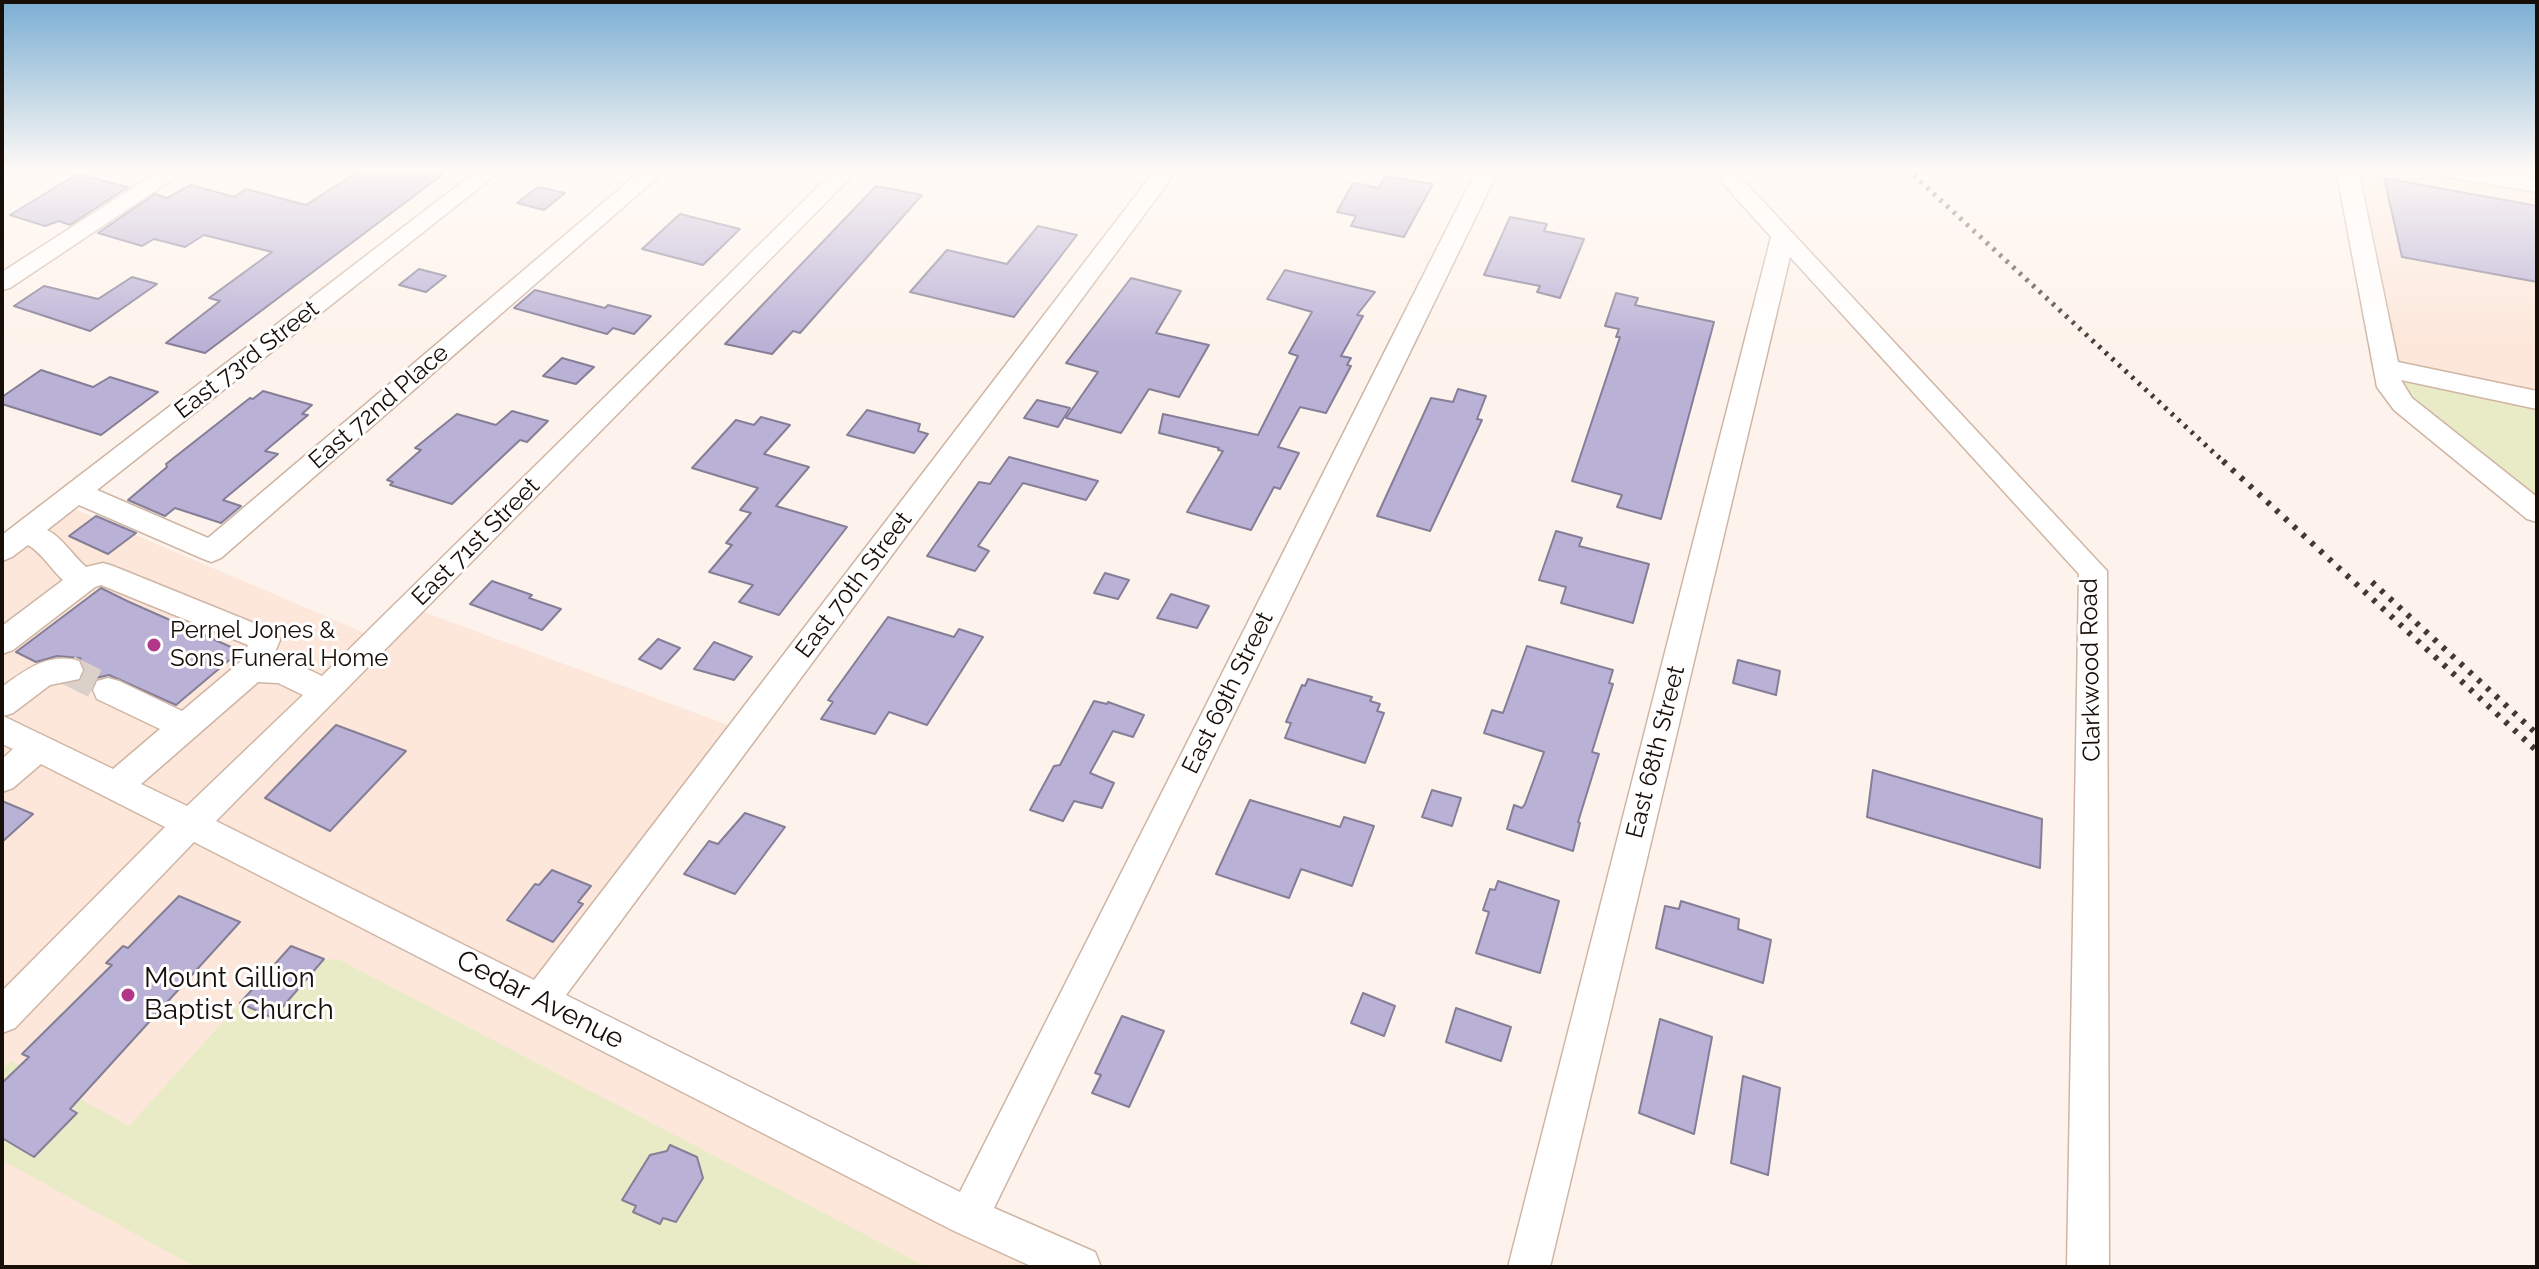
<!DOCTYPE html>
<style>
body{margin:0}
#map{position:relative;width:2539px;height:1269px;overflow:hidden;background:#fef3ec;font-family:Raleway,sans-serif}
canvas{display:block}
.frame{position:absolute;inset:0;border:4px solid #170e08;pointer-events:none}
</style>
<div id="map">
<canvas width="2539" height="1269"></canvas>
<div class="frame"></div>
</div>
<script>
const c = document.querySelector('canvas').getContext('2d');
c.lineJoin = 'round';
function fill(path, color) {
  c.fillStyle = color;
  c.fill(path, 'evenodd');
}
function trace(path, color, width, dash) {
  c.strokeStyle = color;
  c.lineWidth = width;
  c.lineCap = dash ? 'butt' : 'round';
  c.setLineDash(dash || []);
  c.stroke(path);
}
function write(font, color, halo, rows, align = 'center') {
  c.font = font + ' Raleway,sans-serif';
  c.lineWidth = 6;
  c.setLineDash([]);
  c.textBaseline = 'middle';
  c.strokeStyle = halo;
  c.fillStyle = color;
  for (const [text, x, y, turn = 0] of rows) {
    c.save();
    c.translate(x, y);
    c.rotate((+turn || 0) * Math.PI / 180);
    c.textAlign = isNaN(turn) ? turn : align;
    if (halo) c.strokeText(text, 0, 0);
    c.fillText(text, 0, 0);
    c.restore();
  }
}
const built = new Path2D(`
 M2347 169H2537V400L2386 368Z
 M63 504 379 639 411 607 744 731 540 1001 1080 1267H2V550Z`);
const green = new Path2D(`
 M2386 368 2537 400V512L2403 404Z
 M338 959 927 1267H195L2 1160V1070L11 1061 129 1126 240 1003 273 1017 325 960Z`);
const building = new Path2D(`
 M362 169H450L205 353 166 343 220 301 209 298 272 252 204 235 185 247 154 239 142 246 98 233 155 194 167 198 191 185 234 197 246 189 306 205Z
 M81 175 128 187 70 225 59 221 45 226 10 215 74 176Z
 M1385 176 1433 184 1404 237 1351 226 1356 216 1337 212 1353 183 1379 188Z
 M2384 178 2537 206V282L2402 257Z
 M876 186 922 195 800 333 793 331 772 354 725 344Z
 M538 187 565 193 544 210 517 203Z
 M680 214 740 229 703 265 642 249Z
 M1510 217 1547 224 1544 231 1584 239 1560 298 1537 292 1540 286 1484 275Z
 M1038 226 1077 235 1014 317 910 292 947 250 1007 264Z
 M419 269 446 276 426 292 399 285Z
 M1285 270 1375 292 1357 315 1363 316 1341 356 1351 358 1347 365 1351 366 1326 413 1300 407 1278 447 1299 453 1280 489 1274 487 1251 530 1187 512 1223 451 1218 450 1219 448 1159 433 1163 414 1258 435 1298 356 1289 353 1312 312 1267 299Z
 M132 277 157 284 90 331 14 306 44 286 98 299Z
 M1131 278 1181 291 1156 333 1209 345 1179 397 1149 389 1121 433 1066 418 1098 372 1066 363Z
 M535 290 605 308 608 305 651 316 634 334 613 328 607 334 514 308Z
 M1616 293 1638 298 1635 305 1714 322 1661 519 1617 507 1622 495 1572 481 1620 337H1616L1619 329 1605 326Z
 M562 358 594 367 576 384 543 376Z
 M41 370 93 387 110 377 158 392 101 435 2 404V397Z
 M1458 389 1486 396 1477 419 1482 420 1430 531 1377 516 1431 398 1453 402Z
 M263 391 312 405 302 414 308 415 265 451 278 454 223 500 241 506 221 523 175 508 165 516 128 500 167 467 166 464 250 398 253 399Z
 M1037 400 1070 408 1058 427 1024 418Z
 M867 410 920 424 918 431 928 434 914 453 847 435Z
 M512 411 548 421 527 442 520 440 452 504 390 485 393 482 387 480 421 450 415 448 457 414 496 425Z
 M761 417 790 425 764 454 809 467 776 506 847 527 779 615 739 602 753 585 709 572 732 545 726 543 751 513 740 510 758 488 692 468 736 420 754 425Z
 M1009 457 1098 481 1086 500 1023 483 978 546 989 551 975 571 927 556 979 482 990 484Z
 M96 516 136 533 108 554 69 536Z
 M1556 531 1582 538 1579 546 1649 564 1633 623 1561 603 1566 587 1539 580Z
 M1105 573 1129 580 1118 599 1094 593Z
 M492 581 532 595 529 598 561 609 542 630 470 604Z
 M101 588 127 601 240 651 176 705 109 675 96 678 90 688 78 682 86 671 80 658 57 656 36 662 16 652Z
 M1171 594 1209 606 1197 628 1157 618Z
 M888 617 954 637 959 629 983 637 927 725 889 712 875 734 821 719 833 702 828 700Z
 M658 639 680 648 661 669 639 659Z
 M714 642 752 657 734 680 694 669Z
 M1527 646 1613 670 1609 683 1613 684 1592 752 1599 754 1578 822 1580 823 1573 851 1507 829 1514 805 1522 808 1525 804 1544 752 1484 733 1492 710 1503 713Z
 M1738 660 1780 671 1776 695 1733 683Z
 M1308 679 1372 697 1370 701 1380 704 1377 711 1384 713 1365 763 1285 738 1291 723 1286 722 1302 685 1305 686Z
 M1094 701 1107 704 1108 702 1144 715 1133 737 1113 731 1090 773 1114 783 1102 808 1074 801 1063 821 1030 810 1054 766 1060 765Z
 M336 725 406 751 330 831 265 798Z
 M1873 770 2042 819 2040 868 1867 817Z
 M1432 790 1461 798 1452 826 1422 817Z
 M1250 800 1340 827 1344 817 1374 826 1352 886 1301 869 1289 898 1216 874Z
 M2 801 33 814 2 842Z
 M745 813 785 827 735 894 684 874 709 841 718 844Z
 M552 870 591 886 578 902 583 904 553 942 507 920 535 884 539 885Z
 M1498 881 1559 901 1540 973 1476 953 1489 912 1483 910 1490 889 1495 890Z
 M179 896 240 922 70 1109 77 1113 34 1157 2 1138V1083L29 1057 22 1054 112 965 106 963 123 946 128 948Z
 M1681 901 1739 919 1738 929 1771 940 1763 983 1656 948 1665 906 1679 909Z
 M291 946 324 959 273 1018 240 1003Z
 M1363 993 1395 1006 1384 1036 1351 1023Z
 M1456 1008 1511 1027 1501 1061 1446 1042Z
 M1122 1016 1164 1031 1129 1107 1092 1093 1101 1075 1095 1073Z
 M1660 1019 1712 1037 1694 1134 1639 1113Z
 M1743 1076 1780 1088 1768 1175 1731 1163Z
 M670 1145 697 1157 703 1178 676 1222 663 1218 660 1224 633 1212 636 1206 622 1200 650 1155 667 1151Z`);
const minorTunnel = new Path2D(`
 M68 670 108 690`);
const minor = new Path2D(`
 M162 169H188L10 288 2 290V272Z
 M479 169H503L97 490 208 538 643 169H667L221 558 211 562 201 558 79 505 47 530C62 537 72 555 86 567L103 563 113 566 276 632 280 640 272 659 293 662 322 676 836 169H859L216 821 534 980 1156 169H1178L566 995 960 1192 1477 169H1499L994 1208 1095 1252 1101 1267H1033L954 1231 194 842 15 1028 2 1033V991L165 827 41 764 13 788 2 792V759L13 749 2 744V687C25 670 49 652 79 661L83 670 79 679 50 685 13 713 3 716 113 769 160 729 97 699 93 690 97 681 108 678 119 681 182 711 240 662 248 645 101 585 95 587 13 650 2 654V626L63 580C51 569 41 552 28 545L12 557 2 561V535ZM258 682 278 683 303 695 187 806 141 784Z
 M1710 169H1733L2107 571 2109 1267H2067L2079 574 1790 257 1550 1267H1508L1771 237Z
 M2336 169H2358L2398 362 2537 391V409L2401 380 2412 398 2537 497V522L2527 519 2394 410 2377 387Z
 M2430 169H2479L2537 178V192L2441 176Z`);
const railFar1 = new Path2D(`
 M1907 169 2225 463`);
const rail = new Path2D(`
 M2223 461 2537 751
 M2372 582 2537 734`);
const markers = [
 [154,645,8,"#b1378b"],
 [128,995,8,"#b1378b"]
];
const streetNames = [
 ["East 73rd Street",247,360,-38],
 ["East 72nd Place",379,407,-41],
 ["East 71st Street",476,542,-45],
 ["East 70th Street",854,585,-53],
 ["Clarkwood Road",2091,670,-91],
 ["East 69th Street",1228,693,-64],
 ["East 68th Street",1656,752,-76]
];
const poiNames = [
 ["Pernel Jones &",170,631],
 ["Sons Funeral Home",170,659]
];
const nearPoinames = [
 ["Mount Gillion",144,979],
 ["Baptist Church",144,1011]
];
const nearStreetnames = [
 ["Cedar Avenue",540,1000,27]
];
fill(built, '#fce7da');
fill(green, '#e9ebc6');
fill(building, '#bab1d6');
trace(building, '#847e97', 2);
trace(minorTunnel, '#dbd1ca', 30, [30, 15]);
trace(minor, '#cfb5a4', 3);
fill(minor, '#fff');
trace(railFar1, '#423932', 5, [3, 6]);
trace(rail, '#423932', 6, [4, 8]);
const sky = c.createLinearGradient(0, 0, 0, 346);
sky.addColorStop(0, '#7baed3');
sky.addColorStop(0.49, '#fffaf6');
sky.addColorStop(1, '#fffaf600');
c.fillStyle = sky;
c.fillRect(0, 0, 2539, 346);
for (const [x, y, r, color] of markers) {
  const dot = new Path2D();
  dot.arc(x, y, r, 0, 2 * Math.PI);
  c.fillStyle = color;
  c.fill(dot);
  trace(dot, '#fff', 3);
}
write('24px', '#170e08', '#fff', streetNames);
write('24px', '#170e08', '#fff', poiNames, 'left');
write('28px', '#170e08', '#fff', nearPoinames, 'left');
write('28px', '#170e08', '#fff', nearStreetnames);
</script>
